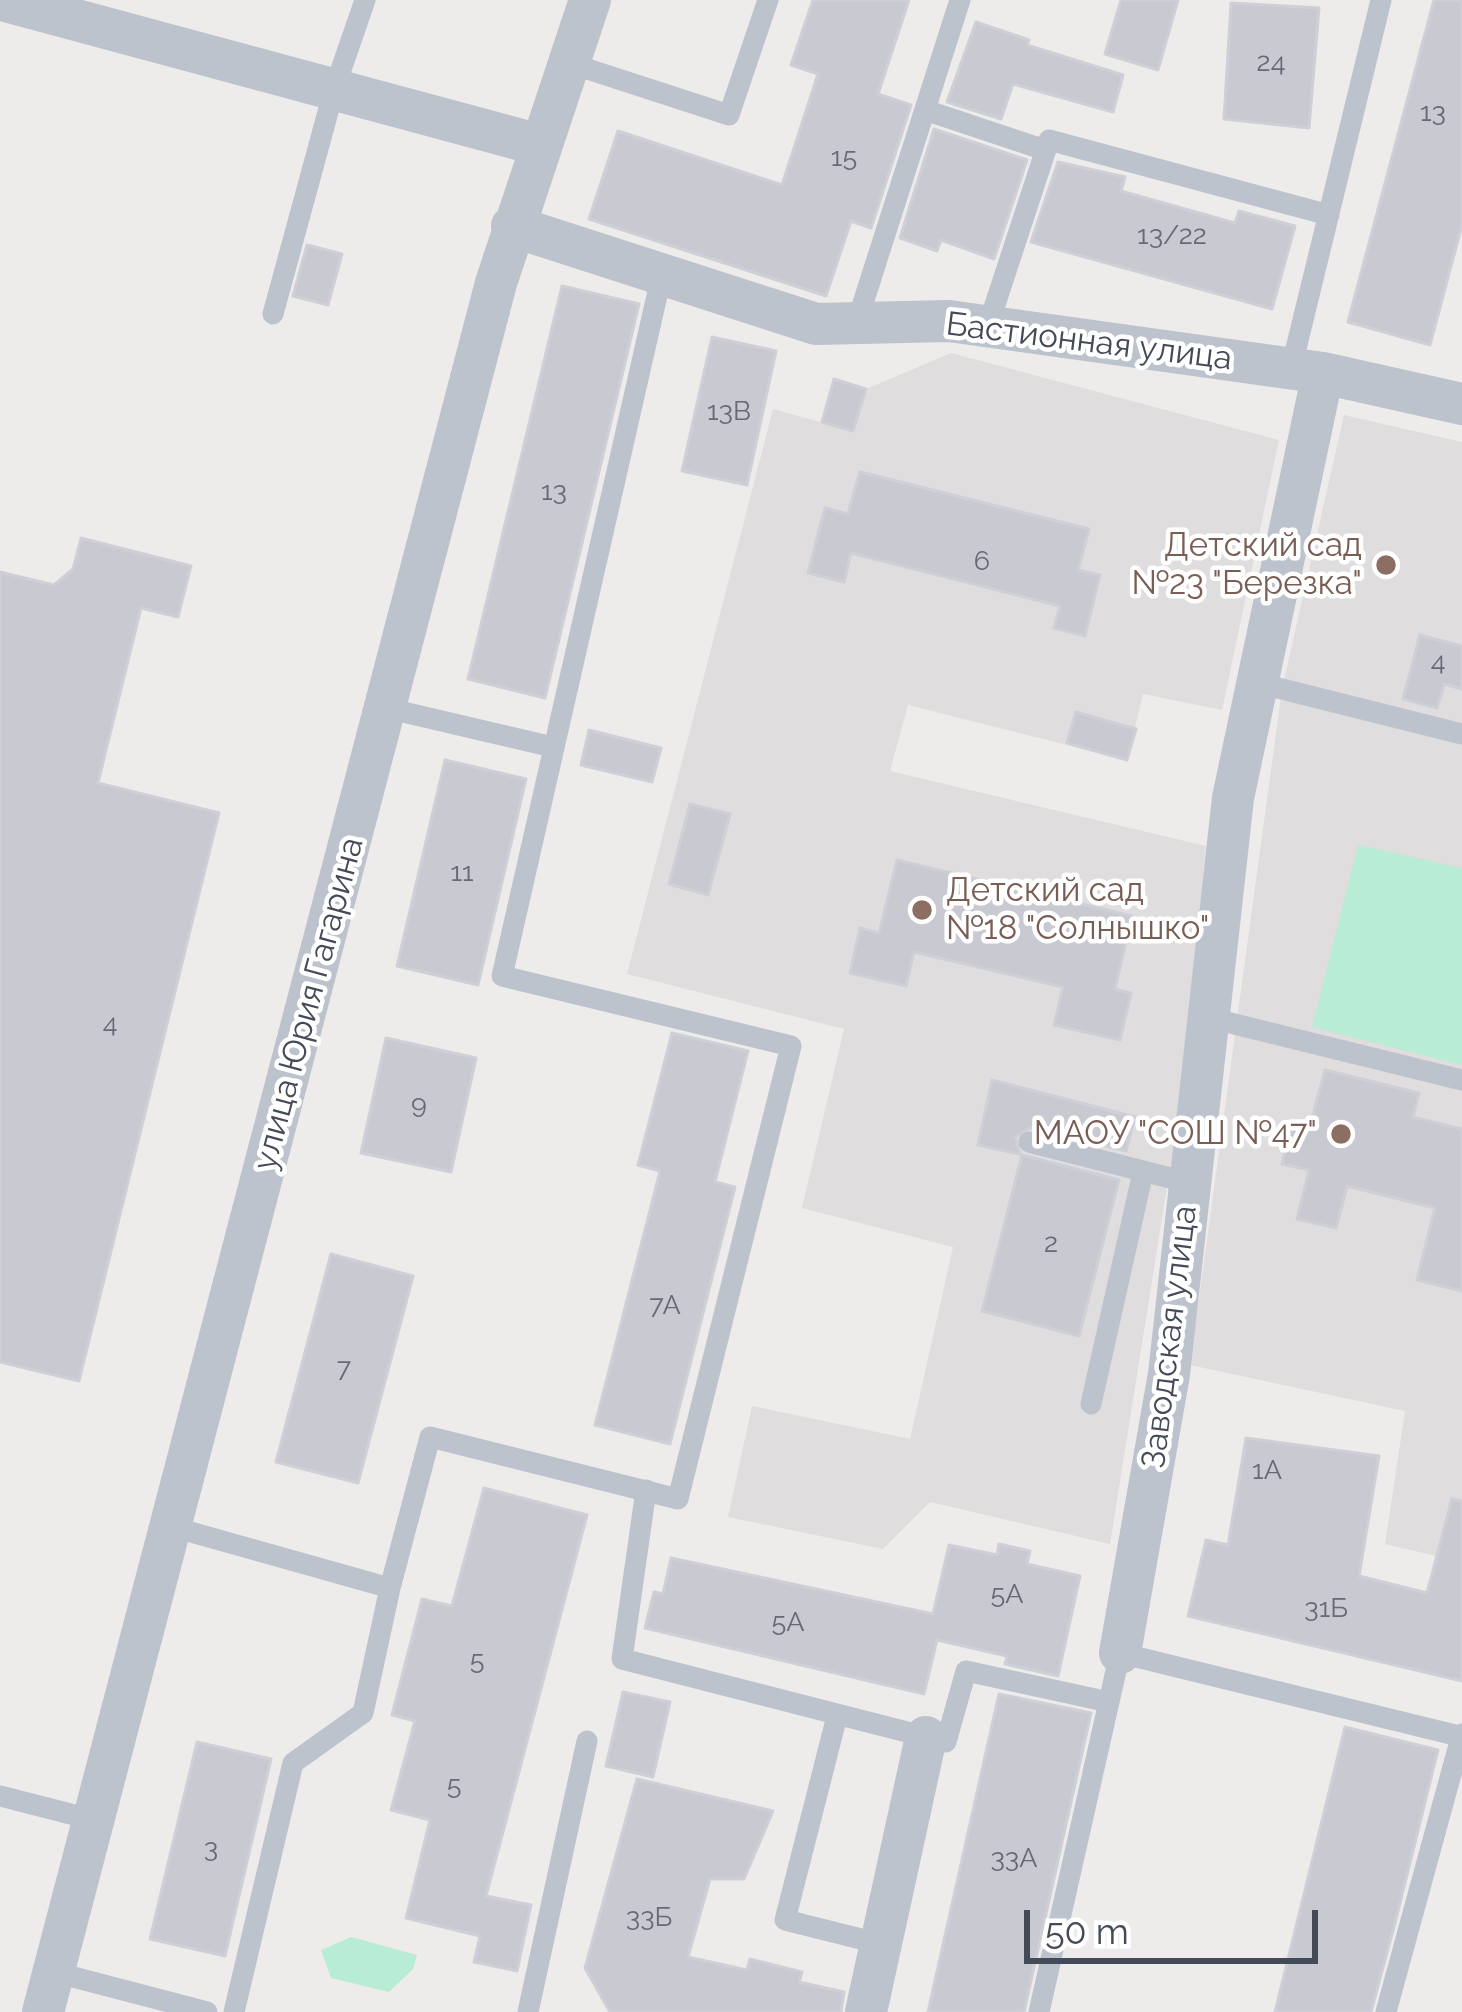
<!DOCTYPE html>
<meta charset="utf-8">
<style>
body{margin:0}
#map{position:relative;width:1462px;height:2012px;overflow:hidden;background:#eeebeb;font-family:Raleway,sans-serif}
canvas{display:block}
.scale{position:absolute;left:1024px;top:1910px;width:294px;height:54px;box-sizing:border-box;border:6px solid #444b58;border-top:0;padding-left:15px;font-size:36px;line-height:42px;white-space:nowrap;color:#444b58;-webkit-text-stroke:9px #fff;paint-order:stroke}
</style>
<div id="map">
<canvas width="1462" height="2012"></canvas>
<div class="scale">50 m</div>
</div>
<script>
const c = document.querySelector('canvas').getContext('2d');
c.lineJoin = 'round';
function fill(path, color) {
  c.fillStyle = color;
  c.fill(path, 'evenodd');
}
function trace(path, color, width, dash) {
  c.strokeStyle = color;
  c.lineWidth = width;
  c.lineCap = dash ? 'butt' : 'round';
  c.setLineDash(dash || []);
  c.stroke(path);
}
function write(font, color, halo, rows, align = 'center') {
  c.font = font + ' Raleway,sans-serif';
  c.lineWidth = 9;
  c.setLineDash([]);
  c.textBaseline = 'middle';
  c.strokeStyle = halo;
  c.fillStyle = color;
  for (const [text, x, y, turn = 0] of rows) {
    c.save();
    c.translate(x, y);
    c.rotate((+turn || 0) * Math.PI / 180);
    c.textAlign = isNaN(turn) ? turn : align;
    if (halo) c.strokeText(text, 0, 0);
    c.fillText(text, 0, 0);
    c.restore();
  }
}
const education = new Path2D(`
 M951 353 1279 440 1222 710 1143 694 1127 760 908 705 890 771 1206 846 1179 1112 1110 1544 930 1502 883 1549 728 1517 752 1406 910 1439 953 1247 802 1208 844 1029 627 974 773 409 853 431 866 389Z
 M1344 415 1462 442V1562L1385 1544 1405 1411 1190 1365 1282 689Z`);
const green = new Path2D(`
 M1358 845 1462 868V1065L1312 1027Z
 M351 1937 417 1955 413 1969 389 1992 331 1978 321 1950Z`);
const building = new Path2D(`
 M813 0H909L878 94 911 105 871 228 851 221 826 296 589 219 618 131 782 185 818 74 791 65Z
 M1121 0H1178L1158 70 1105 54Z
 M1434 0H1462V225L1430 345 1348 322Z
 M1231 3 1319 8 1309 128 1224 119Z
 M976 22 1029 40 1027 45 1123 75 1113 112 1013 84 1001 119 947 102Z
 M934 129 1027 160 994 259 941 240 937 251 900 238Z
 M1058 162 1125 177 1121 191 1235 223 1239 211 1295 226 1272 309 1031 242Z
 M307 245 342 254 328 305 293 296Z
 M562 286 639 304 545 698 468 679Z
 M712 337 776 351 747 485 682 471Z
 M834 379 866 389 853 431 822 422Z
 M860 472 1089 529 1078 570 1100 575 1085 636 1054 628 1060 606 851 553 844 582 808 573 825 508 848 514Z
 M81 538 191 566 178 617 141 608 98 783 219 813 79 1381 0 1362V572L54 585 73 569Z
 M1420 635 1462 646V689L1444 684 1437 708 1403 699Z
 M1076 712 1136 729 1127 760 1067 743Z
 M589 730 661 748 652 782 581 765Z
 M445 760 526 779 478 985 397 966Z
 M690 804 730 814 708 895 669 884Z
 M897 860 1132 916 1115 989 1131 993 1120 1040 1054 1025 1063 987 914 952 906 986 850 973 860 928 879 933Z
 M672 1033 748 1051 715 1182 735 1187 670 1444 595 1425 660 1171 638 1165Z
 M386 1038 476 1058 451 1172 361 1153Z
 M1325 1070 1419 1093 1413 1117 1462 1129V1291L1417 1280 1435 1208 1347 1186 1336 1228 1297 1219 1309 1170 1282 1164 1293 1122 1310 1126Z
 M992 1080 1135 1117 1126 1151 1032 1127 1015 1137 1020 1154 978 1145Z
 M1022 1155 1119 1180 1079 1336 982 1311Z
 M331 1254 413 1276 358 1483 276 1462Z
 M1246 1438 1379 1456 1359 1576 1427 1593 1452 1499 1462 1501V1681L1188 1616 1206 1540 1228 1545Z
 M484 1488 587 1515 486 1896 531 1905 517 1971 474 1962 480 1936 406 1918 430 1820 391 1810 415 1721 392 1715 422 1599 452 1606Z
 M999 1544 1030 1551 1027 1564 1080 1576 1058 1676 1005 1664 1007 1656 937 1640 924 1694 645 1628 654 1592 663 1594 671 1558 933 1614 949 1545 997 1555Z
 M623 1692 670 1702 653 1777 606 1766Z
 M999 1694 1091 1713 1024 2012H928Z
 M1345 1727 1438 1750 1395 1923 1371 2012H1275Z
 M197 1742 271 1759 225 1956 150 1939Z
 M637 1779 773 1811 744 1879H710L688 1957 747 1970 750 1959 802 1972 799 1982 844 1992 841 2012H610L585 1968Z`);
const service = new Path2D(`
 M569 63 729 115 768 0
 M925 110 1045 150
 M273 314 334 90 365 0
 M856 325 960 0
 M988 326 1049 140 1329 215
 M1291 369 1381 0
 M1258 683 1462 734
 M386 708 553 747
 M1210 1018 1462 1080
 M1029 1142 1190 1183
 M1091 1404 1143 1172
 M646 1490 622 1659 946 1742 966 1671 1109 1702
 M173 1527 390 1588 430 1437 678 1499 791 1046 502 976 661 278
 M837 1716 785 1920 881 1944
 M0 1796 94 1820
 M54 1972 207 2012
 M234 2012 293 1763 363 1713 390 1588
 M528 2012 587 1741
 M1039 2012 1120 1653 1459 1736
 M1386 2012 1462 1734`);
const minor = new Path2D(`
 M2 0 540 145
 M512 226 816 324 949 321 1323 373 1462 404
 M1120 1653 1169 1374 1233 798 1323 373
 M43 2012 496 283 590 0
 M866 2012 926 1737`);
const markers = [
 [1386,565,12,"#8d6e63"],
 [922,910,12,"#8d6e63"],
 [1341,1134,12,"#8d6e63"]
];
const numberNames = [
 ["24",1271,63],
 ["13",1433,113],
 ["15",844,158],
 ["13/22",1172,236],
 ["13В",729,412],
 ["13",554,492],
 ["6",982,562],
 ["4",1438,662],
 ["11",462,873],
 ["4",110,1024],
 ["9",419,1105],
 ["2",1051,1244],
 ["7А",665,1306],
 ["7",344,1369],
 ["1А",1267,1471],
 ["5А",1007,1595],
 ["31Б",1326,1609],
 ["5А",788,1623],
 ["5",477,1661],
 ["5",454,1786],
 ["3",211,1849],
 ["33А",1014,1859],
 ["33Б",649,1918]
];
const streetNames = [
 ["Бастионная улица",1089,342,7],
 ["улица Юрия Гагарина",309,1004,-75],
 ["Заводская улица",1170,1337,-83]
];
const educationNames = [
 ["Детский сад",1362,546],
 ["№23 \"Березка\"",1362,584],
 ["Детский сад",946,891,"left"],
 ["№18 \"Солнышко\"",946,929,"left"],
 ["МАОУ \"СОШ №47\"",1317,1134]
];
fill(education, '#dfdddd');
fill(green, '#b9ecd5');
fill(building, '#c8c9d1');
trace(building, '#cfd0d7', 3);
trace(service, '#bcc3cd', 21);
trace(minor, '#bcc3cd', 42);
for (const [x, y, r, color] of markers) {
  const dot = new Path2D();
  dot.arc(x, y, r, 0, 2 * Math.PI);
  c.fillStyle = color;
  c.fill(dot);
  trace(dot, '#fff', 4.5);
}
write('27px', '#656a76', null, numberNames);
write('33px', '#444b58', '#fff', streetNames);
write('33px', '#785e54', '#fff', educationNames, 'right');
</script>
